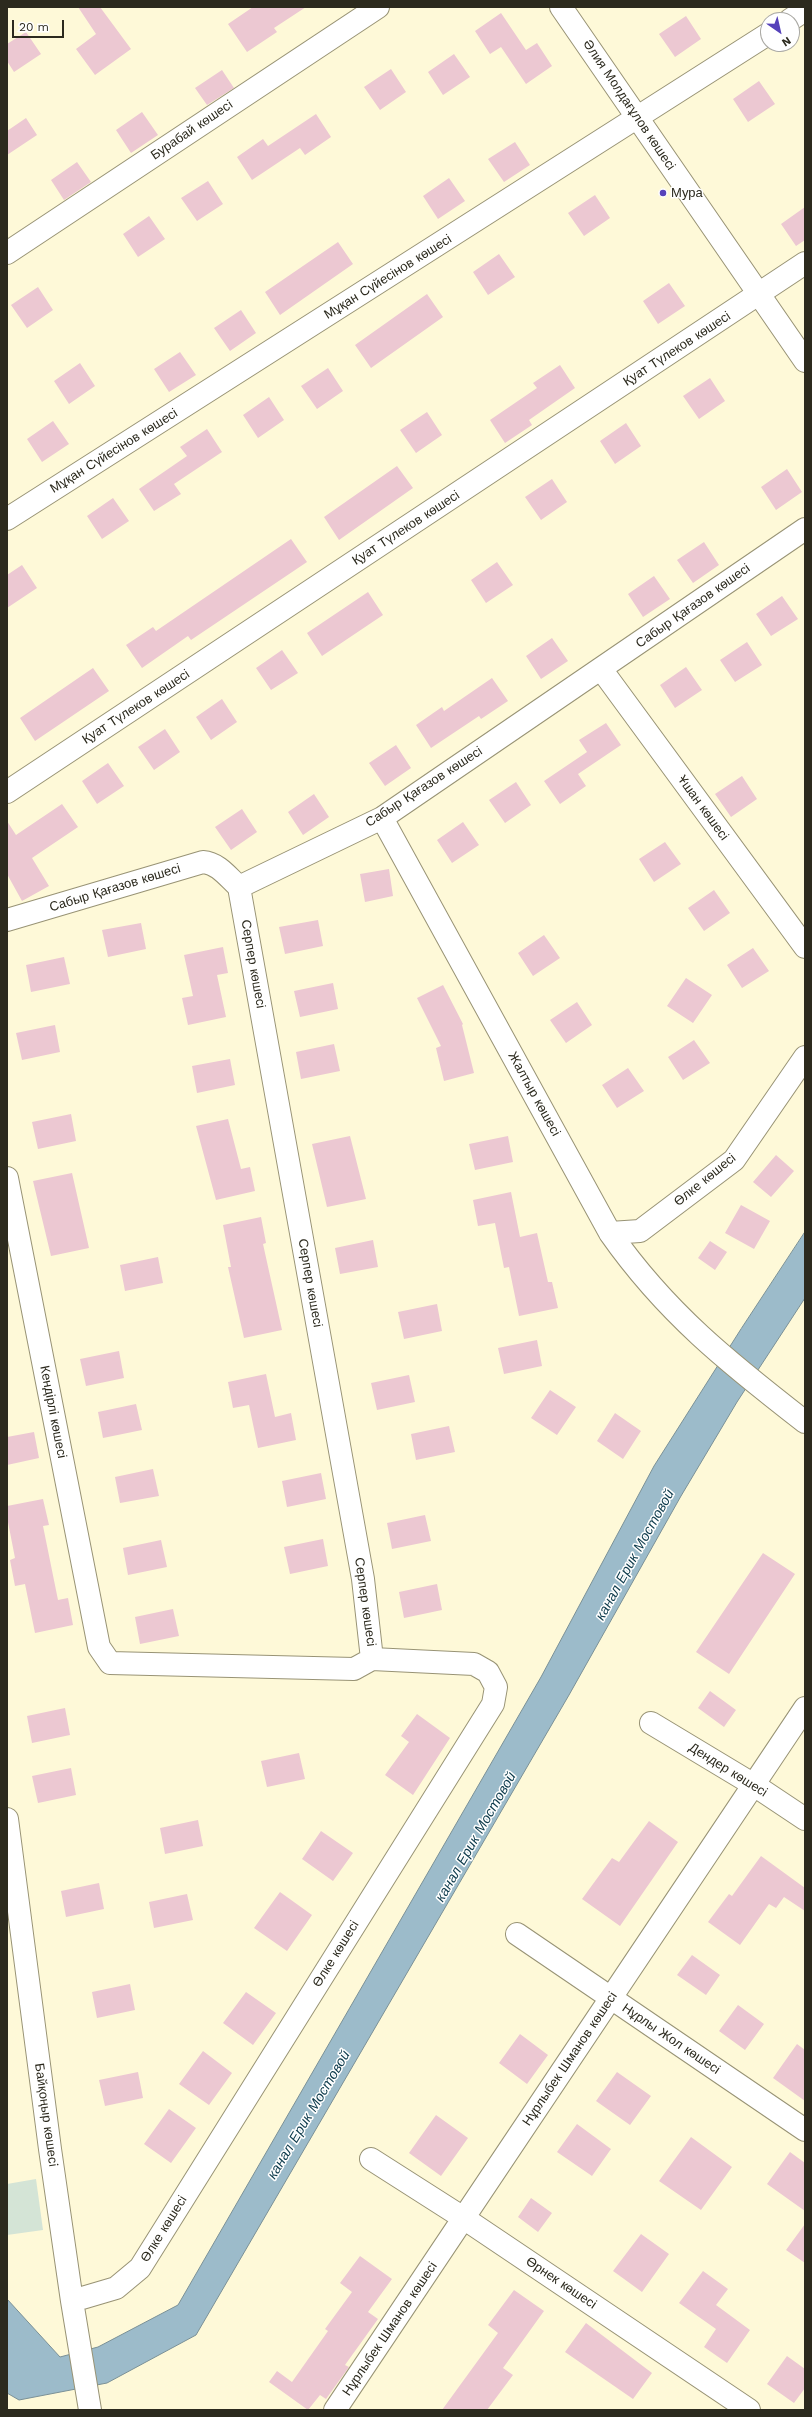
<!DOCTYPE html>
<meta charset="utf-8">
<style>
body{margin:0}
#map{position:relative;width:812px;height:2417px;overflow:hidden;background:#fef9d8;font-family:"Work Sans",sans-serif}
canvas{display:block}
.frame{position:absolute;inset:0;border:8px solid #2c2a1e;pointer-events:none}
.north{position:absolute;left:760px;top:12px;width:40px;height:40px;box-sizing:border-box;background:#fff;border:1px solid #abaaa5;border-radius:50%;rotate:146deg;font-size:11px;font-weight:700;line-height:16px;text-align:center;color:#2c2a1e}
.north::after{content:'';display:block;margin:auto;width:14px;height:18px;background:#5642ba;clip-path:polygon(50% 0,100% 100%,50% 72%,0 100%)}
.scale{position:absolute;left:12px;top:20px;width:52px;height:18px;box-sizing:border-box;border:2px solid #2c2a1e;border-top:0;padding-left:5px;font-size:12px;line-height:14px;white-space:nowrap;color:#2c2a1e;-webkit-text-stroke:3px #fff;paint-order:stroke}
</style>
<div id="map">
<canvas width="812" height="2417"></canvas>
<div class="frame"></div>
<div class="north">N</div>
<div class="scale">20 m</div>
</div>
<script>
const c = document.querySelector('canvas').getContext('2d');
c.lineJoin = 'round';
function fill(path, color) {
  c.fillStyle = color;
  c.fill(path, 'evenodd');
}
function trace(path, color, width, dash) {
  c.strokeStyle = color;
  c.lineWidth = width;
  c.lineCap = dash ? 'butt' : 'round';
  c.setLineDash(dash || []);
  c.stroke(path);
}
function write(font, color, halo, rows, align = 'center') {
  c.font = font + ' "Work Sans",sans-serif';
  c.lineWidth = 3;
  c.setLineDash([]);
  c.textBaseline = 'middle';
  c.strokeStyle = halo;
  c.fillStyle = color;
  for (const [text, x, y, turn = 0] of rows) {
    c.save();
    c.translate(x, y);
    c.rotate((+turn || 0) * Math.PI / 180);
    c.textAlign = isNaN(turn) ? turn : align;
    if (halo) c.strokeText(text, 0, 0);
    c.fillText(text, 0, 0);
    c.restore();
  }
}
const green = new Path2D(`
 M36 2179 43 2230 7 2235V2184Z`);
const water = new Path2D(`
 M805 1232V1298L737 1402 681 1496 569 1695 196 2335 107 2383 19 2400 7 2393V2299L60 2357 98 2347 178 2305 541 1677 654 1466 741 1329Z`);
const building = new Path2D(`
 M78 7H100L131 49 95 75 76 49 96 34Z
 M253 7H306L274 28 277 32 247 52 228 24Z
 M501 13 526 50 537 43 552 66 526 84 501 47 490 54 475 31Z
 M686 16 701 39 675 57 659 34Z
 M26 32 41 54 14 72 7 61V44Z
 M454 54 470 77 443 95 428 72Z
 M391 69 406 92 380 110 364 87Z
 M222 70 234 88 207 105 195 88Z
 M759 81 775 104 748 122 733 99Z
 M142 112 158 135 131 153 116 130Z
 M316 114 331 137 305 155 300 148 252 180 237 157 263 139 268 146Z
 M26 118 37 135 7 155V131Z
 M515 142 530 165 504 182 488 159Z
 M77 162 91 182 64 200 51 180Z
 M449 178 465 201 438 219 423 196Z
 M208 181 223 204 197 221 181 198Z
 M595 195 610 218 584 236 568 213Z
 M805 207V240L796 246 781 224Z
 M149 216 165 239 138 257 123 234Z
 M338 242 353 264 280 315 265 292Z
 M499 254 515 277 488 295 473 272Z
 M669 283 685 306 658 324 643 301Z
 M38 287 53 310 27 328 11 305Z
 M427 294 443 317 371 368 355 345Z
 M241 310 256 333 230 351 214 328Z
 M180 352 196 375 169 392 154 369Z
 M80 363 95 386 69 404 54 381Z
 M560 365 575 388 529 420 532 425 505 443 490 420 537 388 533 383Z
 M328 368 343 391 317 409 301 386Z
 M710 378 725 401 699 419 683 396Z
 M269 397 284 420 258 438 243 415Z
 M427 412 442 435 416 453 400 430Z
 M53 421 69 444 42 462 27 439Z
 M626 423 641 446 615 464 600 441Z
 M207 429 222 452 174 484 181 494 154 511 139 489 187 456 180 447Z
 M397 466 413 488 339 540 324 517Z
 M787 469 802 492 776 510 761 487Z
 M552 479 567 502 541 520 525 497Z
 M113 498 129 521 102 539 87 516Z
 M291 539 307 562 191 640 188 636 142 668 126 645 153 627 156 631Z
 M704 542 719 565 693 583 677 560Z
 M497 562 513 585 486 603 471 580Z
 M22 565 37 588 7 608V575Z
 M654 576 670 599 643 617 628 594Z
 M368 592 383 615 322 656 307 633Z
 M782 596 798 619 771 636 756 614Z
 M552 638 568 661 541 679 526 656Z
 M747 642 762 665 735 682 720 660Z
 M282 650 298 673 271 690 256 668Z
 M686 667 702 690 675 708 660 685Z
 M93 668 109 691 35 741 20 718Z
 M492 678 508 701 481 719 479 716 431 748 416 725 442 707 444 711Z
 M222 699 237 722 211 740 196 717Z
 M606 723 621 745 578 774 586 786 560 804 544 781 587 752 579 740Z
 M165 729 180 752 154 770 138 747Z
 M396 745 411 768 385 786 369 763Z
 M108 763 124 786 97 804 82 781Z
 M742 776 757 799 731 817 715 794Z
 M516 782 531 805 505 823 489 800Z
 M314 794 329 817 303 835 288 812Z
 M62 804 78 827 32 858 49 886 22 901 7 874V821L16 835Z
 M242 809 257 832 231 850 215 827Z
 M463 822 479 845 452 863 437 840Z
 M665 842 681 864 654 882 639 859Z
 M389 869 393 896 365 902 360 874Z
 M714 890 730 913 704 931 688 908Z
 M318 920 323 946 285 954 279 927Z
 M141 923 146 949 108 957 102 930Z
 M544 935 560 958 533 976 518 953Z
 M223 947 228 973 217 975 226 1017 188 1025 182 998 193 996 184 955Z
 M753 948 769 971 742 988 727 965Z
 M64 957 70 984 31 992 26 965Z
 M686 978 712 995 693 1023 667 1006Z
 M333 983 338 1009 300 1017 294 991Z
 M443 985 463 1024 462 1025 474 1073 444 1081 436 1048 441 1046 417 998Z
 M577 1002 592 1025 566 1043 550 1020Z
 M55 1025 60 1052 22 1060 16 1033Z
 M694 1040 710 1063 683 1080 668 1057Z
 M334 1044 340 1071 301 1079 296 1052Z
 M230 1059 235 1085 197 1093 192 1066Z
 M628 1068 644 1091 617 1108 602 1085Z
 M71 1114 76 1141 38 1149 32 1122Z
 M228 1119 241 1169 250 1167 255 1191 216 1200 196 1126Z
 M350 1136 366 1199 327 1207 312 1144Z
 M508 1136 513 1162 475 1170 469 1144Z
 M776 1155 794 1171 771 1197 753 1182Z
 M72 1173 89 1248 51 1256 33 1181Z
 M511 1192 520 1237 537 1233 548 1282H552L558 1308 519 1316 509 1267 504 1268 495 1223 478 1226 473 1200Z
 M741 1205 770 1221 754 1249 725 1233Z
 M261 1217 266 1243 263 1244 282 1330 244 1338 228 1267H231L223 1225Z
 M373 1240 378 1267 340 1274 335 1248Z
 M710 1241 727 1252 715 1270 698 1258Z
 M158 1257 163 1283 125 1291 120 1265Z
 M437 1304 442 1331 404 1339 398 1312Z
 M537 1340 542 1366 504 1374 498 1348Z
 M119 1351 124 1378 86 1386 80 1359Z
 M266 1374 275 1417 291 1413 296 1440 258 1448 249 1405 233 1408 228 1382Z
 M409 1375 415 1402 377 1410 371 1383Z
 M550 1390 576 1407 557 1435 531 1418Z
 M136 1404 142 1430 103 1438 98 1412Z
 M615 1413 641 1431 623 1459 597 1441Z
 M449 1426 455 1452 416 1460 411 1434Z
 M34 1432 39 1458 7 1465V1437Z
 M153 1469 159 1496 120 1503 115 1477Z
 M321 1473 326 1499 287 1507 282 1481Z
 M43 1499 49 1525 43 1526 58 1600 68 1598 73 1625 35 1633 25 1584 15 1586 10 1560 15 1558 7 1517V1506Z
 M425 1515 431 1541 392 1549 387 1523Z
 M323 1539 328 1566 290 1574 284 1547Z
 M161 1540 167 1567 128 1575 123 1548Z
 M763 1553 795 1574 729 1674 696 1652Z
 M437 1584 442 1610 404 1618 399 1592Z
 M173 1609 179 1636 140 1644 135 1617Z
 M710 1691 736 1710 724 1727 698 1708Z
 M65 1708 70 1735 32 1743 27 1716Z
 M417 1714 450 1738 413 1795 385 1775 409 1742 401 1736Z
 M299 1753 305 1779 267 1787 261 1761Z
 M71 1768 76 1795 38 1803 32 1776Z
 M198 1820 203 1846 165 1854 160 1828Z
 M649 1821 678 1842 620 1926 582 1899 612 1858 619 1862Z
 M321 1831 353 1853 333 1881 302 1859Z
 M761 1856 805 1888V1911L784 1897 776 1908 769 1904 740 1945 708 1922 729 1894 732 1896Z
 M99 1883 104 1909 66 1917 61 1891Z
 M280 1892 312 1915 287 1951 254 1928Z
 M187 1894 193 1920 154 1928 149 1902Z
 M692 1955 720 1975 706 1995 677 1975Z
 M130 1984 135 2010 97 2018 92 1992Z
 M246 1992 276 2013 253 2045 223 2023Z
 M738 2005 764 2024 745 2050 719 2031Z
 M520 2034 548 2055 527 2084 499 2063Z
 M797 2044 805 2050V2101L773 2078Z
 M203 2051 232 2073 209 2105 179 2084Z
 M138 2072 143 2098 105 2106 99 2080Z
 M617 2072 651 2096 630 2125 596 2101Z
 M169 2109 196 2128 171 2163 144 2144Z
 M436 2115 468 2138 441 2176 409 2153Z
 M577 2124 611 2149 592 2176 557 2152Z
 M691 2137 732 2167 701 2210 659 2181Z
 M790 2152 805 2163V2211L767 2184Z
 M531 2198 552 2213 538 2232 518 2217Z
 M805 2224V2263L786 2250Z
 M641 2234 669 2254 642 2292 613 2271Z
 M360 2256 392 2279 368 2312 378 2319 345 2365 349 2367 326 2399 320 2395 308 2410 269 2382 277 2371 292 2382 328 2331 325 2329 352 2292 340 2283Z
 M703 2271 728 2289 716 2305 750 2330 727 2363 704 2347 716 2329 679 2303Z
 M514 2290 544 2311 503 2368 513 2375 487 2410H442L498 2333 488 2325Z
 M586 2323 652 2373 633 2399 565 2352Z
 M787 2356 805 2369V2388L794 2403 767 2384Z`);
const minor = new Path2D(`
 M790 20 805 10
 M7 253 378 7
 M7 519 768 34
 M601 669 805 947
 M7 792 805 263
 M382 818 610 1233C666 1313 729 1363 805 1422
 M7 920 203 862C218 863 228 877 239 887L382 818 805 529
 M7 1178 99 1647 110 1663 354 1669 372 1659 363 1579 239 887
 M610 1233 640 1231 734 1160 805 1057
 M651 1723 754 1785 805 1819
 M7 1819 50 2149 72 2301 90 2410
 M517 1934 805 2130
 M371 2159 465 2219 749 2410
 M72 2301 116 2288 140 2268 493 1704 496 1687 488 1672 474 1664 372 1659
 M335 2410 805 1708`);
const major = new Path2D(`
 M561 7 805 361`);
const markers = [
 [663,193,4,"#5642ba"]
];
const streetNames = [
 ["Әлия Молдағұлов көшесі",629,105,56],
 ["Бурабай көшесi",192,130,-34],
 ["Мұқан Сүйесінов көшесі",388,277,-32],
 ["Қуат Түлеков көшесі",677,349,-33],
 ["Мұқан Сүйесінов көшесі",114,451,-32],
 ["Қуат Түлеков көшесі",406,528,-33],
 ["Сабыр Қағазов көшесі",693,606,-35],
 ["Қуат Түлеков көшесі",136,707,-33],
 ["Сабыр Қағазов көшесі",424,787,-33],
 ["Ұшан көшесі",703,808,54],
 ["Сабыр Қағазов көшесі",115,888,-17],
 ["Серпер көшесі",253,964,80],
 ["Жалтыр көшесі",534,1094,61],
 ["Өлке көшесі",705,1180,-39],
 ["Серпер көшесі",310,1283,80],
 ["Кендірлі көшесі",53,1412,79],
 ["Серпер көшесі",365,1602,82],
 ["Дендер көшесі",728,1770,32],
 ["Өлке көшесі",336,1954,-58],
 ["Нұрлы Жол көшесі",671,2039,34],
 ["Нұрлыбек Шманов көшесі",570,2059,-56],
 ["Байқоңыр көшесi",46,2115,82],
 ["Өлке көшесі",164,2229,-58],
 ["Өрнек көшесі",561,2283,34],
 ["Нұрлыбек Шманов көшесі",390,2329,-56]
];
const poiNames = [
 ["Мура",671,193]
];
const waterNames = [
 ["канал Ерик Мостовой",635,1555,-61],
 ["канал Ерик Мостовой",476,1837,-60],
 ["канал Ерик Мостовой",309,2115,-59]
];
fill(green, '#d4e4d6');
fill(water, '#9cbbca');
trace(water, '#7a9096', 1);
fill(building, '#ecc8d2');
trace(minor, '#989375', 24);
trace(major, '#989375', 24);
trace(minor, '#fff', 22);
trace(major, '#fff', 22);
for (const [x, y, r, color] of markers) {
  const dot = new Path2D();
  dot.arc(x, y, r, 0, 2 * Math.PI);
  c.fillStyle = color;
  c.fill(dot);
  trace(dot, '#fff', 1.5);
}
write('13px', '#2c2a1e', '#fff', streetNames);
write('13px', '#2c2a1e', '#fff', poiNames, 'left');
write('italic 14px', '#0c3a4b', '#fff', waterNames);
</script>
